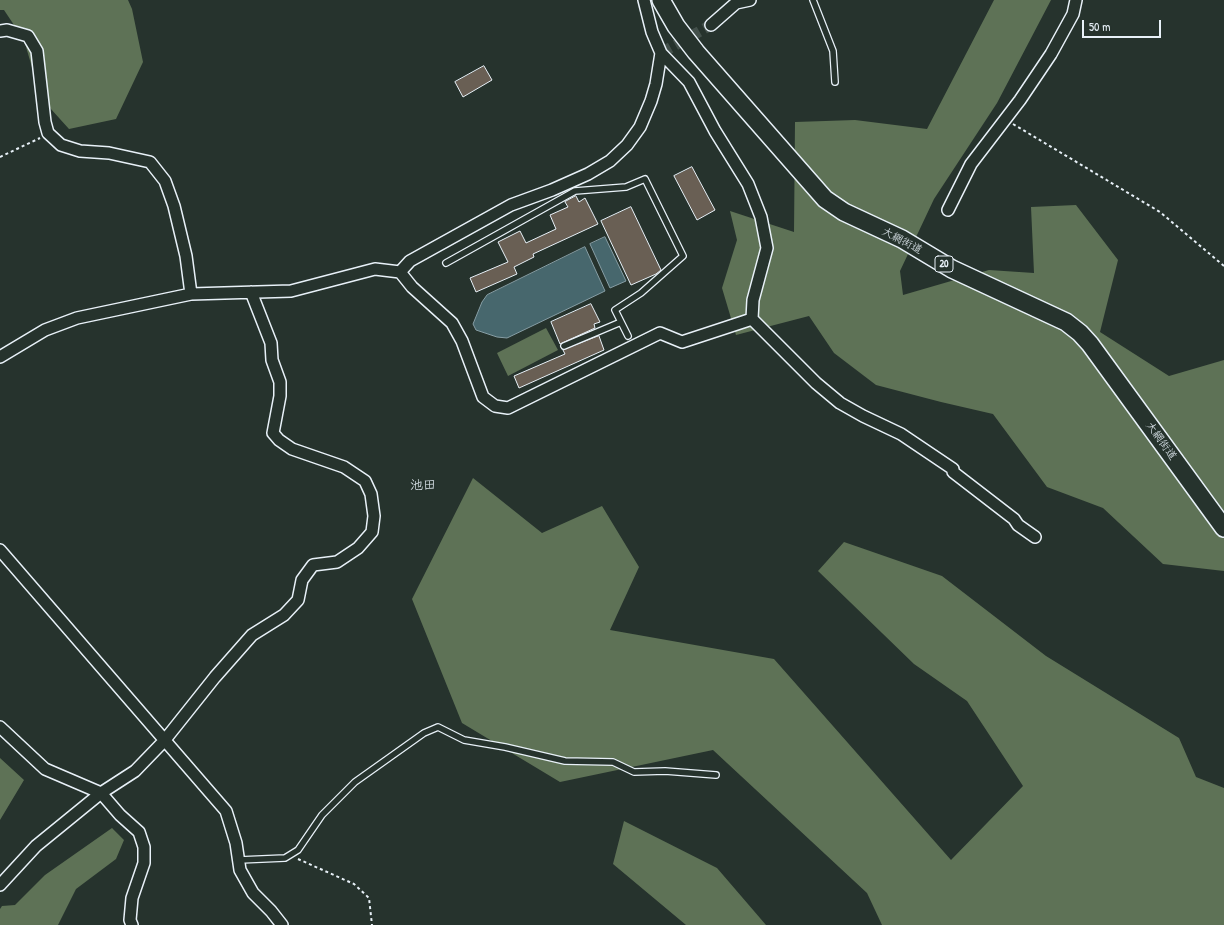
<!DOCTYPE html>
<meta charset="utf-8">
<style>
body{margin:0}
#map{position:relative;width:1224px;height:925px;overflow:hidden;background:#26332d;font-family:"Patrick Hand",sans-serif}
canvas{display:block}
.scale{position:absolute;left:1082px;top:20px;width:79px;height:18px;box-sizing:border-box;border:2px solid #e8f1f8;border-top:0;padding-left:5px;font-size:12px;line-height:14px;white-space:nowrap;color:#e8f1f8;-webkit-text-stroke:3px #26332d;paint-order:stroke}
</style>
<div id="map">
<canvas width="1224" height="925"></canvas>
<div class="scale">50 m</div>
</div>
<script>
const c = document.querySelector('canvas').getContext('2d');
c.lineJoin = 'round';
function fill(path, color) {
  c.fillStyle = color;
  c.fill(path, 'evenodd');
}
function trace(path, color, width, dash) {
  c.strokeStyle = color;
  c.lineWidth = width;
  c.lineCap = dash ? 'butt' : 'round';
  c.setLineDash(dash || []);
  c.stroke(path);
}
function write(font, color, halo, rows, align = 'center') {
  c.font = font + ' "Patrick Hand","Klee One",sans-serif';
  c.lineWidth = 3;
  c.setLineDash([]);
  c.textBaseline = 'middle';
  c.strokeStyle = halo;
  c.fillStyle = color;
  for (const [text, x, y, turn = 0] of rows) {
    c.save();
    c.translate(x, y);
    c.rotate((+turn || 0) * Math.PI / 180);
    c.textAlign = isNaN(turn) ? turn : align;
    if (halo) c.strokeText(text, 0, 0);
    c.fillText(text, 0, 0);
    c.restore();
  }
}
const green = new Path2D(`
 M0 0H128L132 9 143 62 116 119 69 129 41 98 24 40 4 10H0Z
 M994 0H1051L997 103 934 199 900 271 903 295 989 270 1034 273 1031 207 1076 205 1118 260 1100 332 1169 376 1224 360V571L1163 564 1103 508 1047 487 993 414 941 402 876 385 834 353 809 316 736 335 722 288 737 240 730 211 794 232 795 122 855 120 927 129Z
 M546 328 558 350 508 376 497 353Z
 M473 478 542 533 602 506 639 567 610 630 774 659 951 860 1023 786 967 701 914 664 818 571 844 542 942 576 1046 656 1179 738 1196 777 1224 788V925H882L867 893 713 750 560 782 462 723 412 599Z
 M0 758 24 780 0 820Z
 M624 821 717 868 766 925H686L613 864Z
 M112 828 124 840 116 859 76 889 58 925H0V909L2 906 15 905 45 875Z`);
const water = new Path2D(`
 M605 237 626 281 610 288 590 244Z
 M585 247 605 291 507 338 497 337 476 330 473 324 482 302 487 295Z`);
const building = new Path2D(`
 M484 66 492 80 463 97 455 82Z
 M692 167 715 210 697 220 674 176Z
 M576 196 579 202 585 198 598 224 533 254 534 257 514 267 517 274 476 292 470 278 508 262 498 242 520 231 526 243 556 229 550 215 568 207 565 202Z
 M631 207 661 270 656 274 631 285 601 221Z
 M591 304 600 322 594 324 595 328 560 344 551 322Z
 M599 336 604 350 519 388 514 376 565 354 563 350Z`);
const streetTunnel = new Path2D(`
 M661 53 711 25`);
const path = new Path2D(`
 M1013 124 1160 212 1224 266
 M0 157 40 138
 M298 859 354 884 369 898 372 925`);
const lane = new Path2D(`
 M813 0 833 51 835 82
 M446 263 575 191 626 187 645 179 683 256 641 293 615 310 628 336
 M564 346 621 322
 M239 860 285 858 298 850 322 815 355 782 424 733 438 727 464 740 505 747 565 761 613 762 634 772 665 771 716 775`);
const street = new Path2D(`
 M644 0 652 32 661 53 689 82 715 131 748 184 761 217 767 248 753 300 752 319 816 383 840 403 863 416 901 434 953 469V472L1014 519 1018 525 1035 537
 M711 25 736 3 750 0
 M0 31 7 30 28 36 37 51 45 122 48 133 61 145 80 151 109 153 150 162 165 181 174 206 186 256 191 294
 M948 210 971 164 1020 100 1051 54 1073 14 1076 0
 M400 272 410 261 511 205 552 190 588 174 610 161 627 145 640 127 651 101 656 84 661 53
 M0 357 45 330 77 318 191 294 291 291 375 269 400 272 412 287 452 323 462 341 483 397 495 406 508 408 660 333 682 342 752 319
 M0 550 226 811 236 843 240 870 253 893 271 911 282 925
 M0 727 45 769 101 793 120 815 139 832 144 847V863L132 898 130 920 132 925
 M0 885 36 846 101 793 135 771 164 741 215 677 252 635 284 615 298 600 302 580 313 565 337 562 358 548 372 532 374 516 371 494 365 481 344 467 292 449 279 440 273 433 280 396V382L272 360 271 343 251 292`);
const primary = new Path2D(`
 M661 0 676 26 696 52 825 199 844 212 902 239 952 269 1066 322 1080 333 1090 344 1224 528`);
const shields = [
 [944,264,18]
];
const shieldNames = [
 ["20",944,264]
];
const streetNames = [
 ["大網街道",902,241,28],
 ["大網街道",1161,441,54]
];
const quarterNames = [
 ["池田",423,486]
];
fill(green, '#5e7256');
fill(water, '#47676d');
trace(water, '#879ea5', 1);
fill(building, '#695f54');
trace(building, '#e8f1f8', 1);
trace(streetTunnel, '#43504b', 11, [11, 5.5]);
trace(lane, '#e8f1f8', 8);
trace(street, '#e8f1f8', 14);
trace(primary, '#e8f1f8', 20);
trace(path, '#e8f1f8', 2, [3, 3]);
trace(lane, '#26332d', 5.5);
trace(street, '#26332d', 11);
trace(primary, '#26332d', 17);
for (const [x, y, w] of shields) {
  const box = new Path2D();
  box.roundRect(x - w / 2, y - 8, w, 16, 3);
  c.fillStyle = '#26332d';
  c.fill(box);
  trace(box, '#e8f1f8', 1);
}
write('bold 10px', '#e8f1f8', null, shieldNames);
write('11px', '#e8f1f8', '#26332d', streetNames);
write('13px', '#e8f1f8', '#26332d', quarterNames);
</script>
